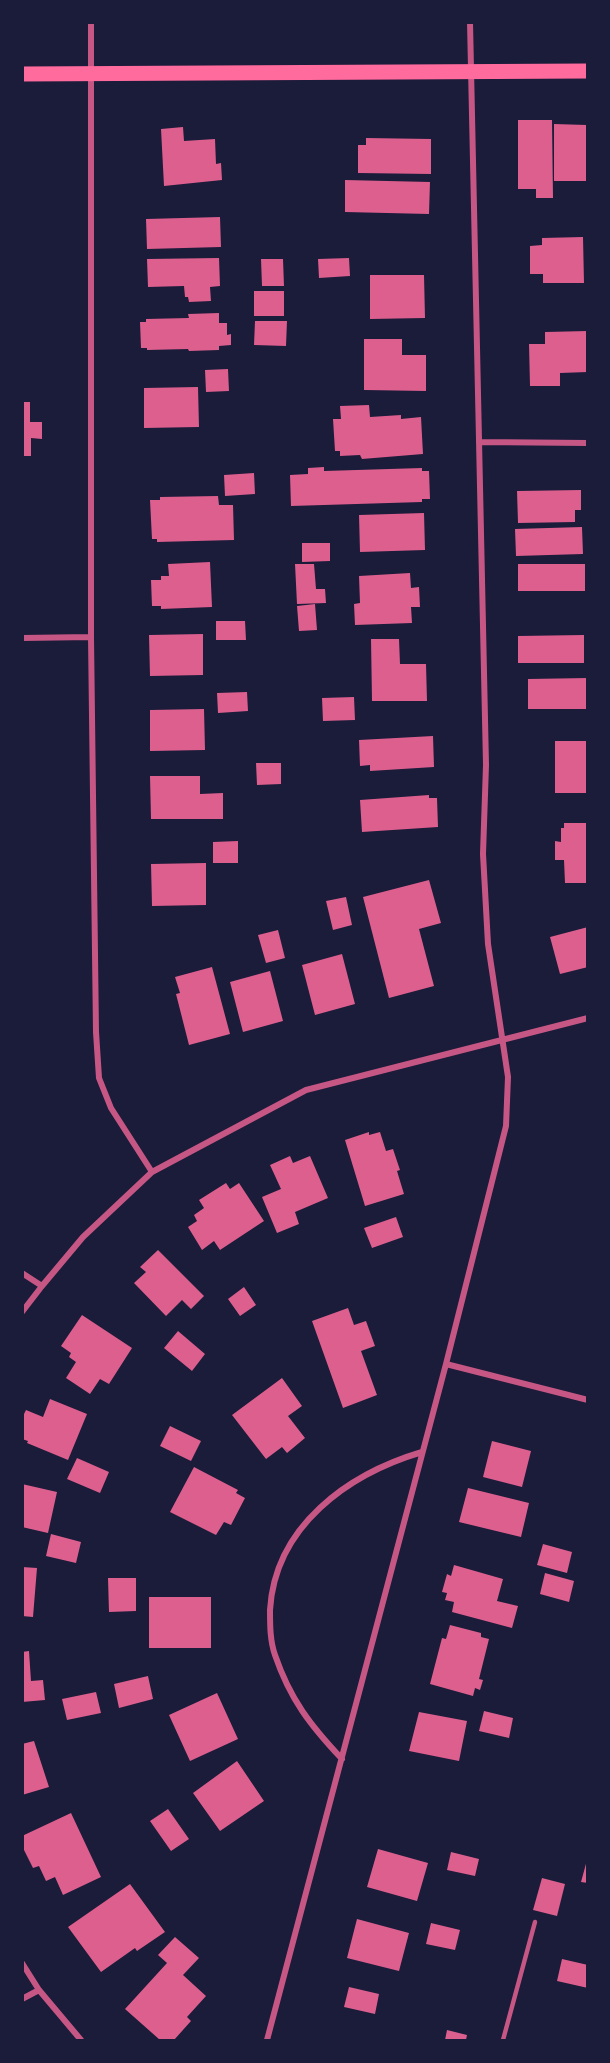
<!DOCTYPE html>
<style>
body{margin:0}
#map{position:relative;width:610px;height:2063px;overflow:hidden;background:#1b1b3a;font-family:Spectral,serif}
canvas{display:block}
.frame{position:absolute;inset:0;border:24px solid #1b1b3a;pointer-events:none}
</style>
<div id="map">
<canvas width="610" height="2063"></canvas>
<div class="frame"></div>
</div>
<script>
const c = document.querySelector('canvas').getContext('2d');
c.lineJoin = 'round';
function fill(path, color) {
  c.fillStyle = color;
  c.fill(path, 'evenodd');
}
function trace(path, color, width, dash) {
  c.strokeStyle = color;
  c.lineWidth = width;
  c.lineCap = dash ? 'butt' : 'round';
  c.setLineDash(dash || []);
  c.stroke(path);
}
const building = new Path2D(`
 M518 120H552L553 198H536V189H518Z
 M554 124 587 125V181H554Z
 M183 127 184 141 215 139 216 164 221 163 222 180 164 186 161 129Z
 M366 138 431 139V174L358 173V145H366Z
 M345 180 430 182 429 214 345 212Z
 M220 217 221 247 147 249 146 219Z
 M583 237 584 283H543V274H530V246L542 245V238Z
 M219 258 220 286 210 287 211 301 189 302 188 297H185L184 286 148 287 147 259Z
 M349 258 350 276 319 278 318 259Z
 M261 259H283L284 286H262Z
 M370 275H424L425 318 370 319Z
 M254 291H284V316H254Z
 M219 313V323H227V335L231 334V345L219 346V350L189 351 188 349 147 350V348H141L140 322H146V319L189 318 188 314Z
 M255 321H287L286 346 254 345Z
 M588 331V372L560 373V386H530L529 344H545V332Z
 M364 339H402V355H426V391L364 390Z
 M228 369 229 391 206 392 205 370Z
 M198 387 199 427 144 428V388Z
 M22 402H30V422H42V439L31 438V456H22Z
 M369 405 370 417 401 415V419L421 417 423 454 362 459 360 455 340 456V451H335L333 419H341L340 406Z
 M324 467V471L422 468V471H429L430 499H422V502L291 506 290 475 308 474V468Z
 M254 473 255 494 225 496 224 475Z
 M581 490V510H575V522L518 523 517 491Z
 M218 496 219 505H233L234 540 157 542V539H152L150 500H160V497Z
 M424 513 425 550 360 552 359 515Z
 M582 527 583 554 516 556 515 529Z
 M302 543H330V561L302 562Z
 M210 562 212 607 161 609V606H152L151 580H161V576H169L168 564Z
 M295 564H314L316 589H325L326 603 297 604Z
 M518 564H585V591H518Z
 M410 573 411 588 419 587 420 607H411L412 623 355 625 354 604 360 603 359 576Z
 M315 604 317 630 299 631 297 606Z
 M216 621H245L246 640H216Z
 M203 634V675L150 676 149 635Z
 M584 635V663H518V636Z
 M371 639H399L400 664H426L427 701H372Z
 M588 678V709H528V679Z
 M247 692 248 711 218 713 217 693Z
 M354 697 355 720 323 721 322 698Z
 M204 709 205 750 150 751V710Z
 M433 736 434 767 370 771V765L360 766 359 740Z
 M555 741H588V793H555Z
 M256 763H281V784L257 785Z
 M150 776H200V794L223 793V819H151Z
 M429 795V798H437L438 827 362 832 360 800Z
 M564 823H588V883H565L564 860H555V841L561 842V828H564Z
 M238 841V863H213V842Z
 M206 863V905L152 906 151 864Z
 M429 880 441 923 419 929 434 986 389 998 363 897Z
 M346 897 352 925 333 930 326 901Z
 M588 927V967L560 974 550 937Z
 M278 930 285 958 266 963 258 935Z
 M342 954 355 1004 315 1015 302 965Z
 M212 967 230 1034 189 1045 176 994 180 993 175 977Z
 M270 971 283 1021 243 1032 230 982Z
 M369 1132V1135L380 1132 386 1151 393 1149 400 1170 397 1171 404 1194 365 1206 345 1140Z
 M290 1156 293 1163 310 1156 328 1198 295 1212 299 1224 277 1233 262 1197 281 1189 270 1165Z
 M226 1183 230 1189 239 1183 264 1221 220 1250 214 1241 202 1250 188 1227 197 1221 194 1215 204 1208 199 1200Z
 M396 1217 403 1237 372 1248 364 1228Z
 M158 1250 204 1296 191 1309 182 1300 166 1316 134 1283 146 1272 140 1267Z
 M244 1287 256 1305 240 1316 228 1299Z
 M348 1308 354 1325 366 1321 375 1346 361 1351 377 1395 343 1408 312 1321Z
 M82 1315 132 1348 109 1384 100 1379 90 1394 66 1378 76 1362 69 1357 71 1353 61 1346Z
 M178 1331 205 1354 192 1371 164 1348Z
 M282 1378 302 1406 288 1416 305 1438 287 1453 282 1447 266 1459 232 1415Z
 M50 1399 87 1414 68 1460 27 1443 28 1441 22 1439V1418L26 1410 43 1417Z
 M170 1426 201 1441 191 1461 160 1446Z
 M492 1441 531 1451 522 1487 483 1477Z
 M77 1458 109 1472 100 1493 67 1479Z
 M194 1467 238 1490 236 1493 245 1498 231 1525 224 1522 216 1535 170 1512Z
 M22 1484 57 1492 48 1533 22 1527Z
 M468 1488 529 1503 521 1537 459 1522Z
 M51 1534 81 1542 76 1563 46 1556Z
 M543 1544 572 1552 567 1573 537 1565Z
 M454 1565 503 1579 497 1601 518 1606 512 1628 452 1612 454 1602 445 1600 447 1593 442 1592 447 1574 451 1576Z
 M22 1567 37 1568 33 1617 22 1616Z
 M545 1573 574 1581 569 1602 540 1594Z
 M108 1578H136V1611L109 1612Z
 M149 1597H211V1648H149Z
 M450 1625 481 1633V1637L489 1639 479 1679 483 1680 480 1690 475 1688 473 1696 430 1684 442 1638 446 1639Z
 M29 1651 31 1681 43 1680 45 1700 22 1702V1652Z
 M148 1676 153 1699 119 1708 114 1684Z
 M96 1692 101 1713 67 1720 62 1699Z
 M217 1693 238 1739 190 1761 169 1715Z
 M484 1711 513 1718 509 1738 479 1731Z
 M419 1712 467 1721 459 1761 409 1751Z
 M34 1741 49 1787 22 1795V1744Z
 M237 1761 264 1801 220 1831 193 1793Z
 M168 1809 189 1839 171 1851 150 1821Z
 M71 1813 101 1877 63 1895 55 1877 46 1881 39 1866 33 1868 22 1846V1836Z
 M378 1849 428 1863 417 1901 367 1887Z
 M451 1852 479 1859 475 1876 447 1870Z
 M587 1860H588V1883L581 1882Z
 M542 1878 565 1884 557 1916 533 1910Z
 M130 1884 165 1932 137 1951 135 1948 101 1972 68 1927Z
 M357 1919 409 1933 399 1971 347 1958Z
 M431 1923 460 1930 455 1950 426 1944Z
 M175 1937 199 1958 183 1975 206 1996 187 2017 191 2021 174 2040H160L125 2009 167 1963 158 1955Z
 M562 1959 588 1965V1988L557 1981Z
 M349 1987 379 1994 375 2014 344 2007Z
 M447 2030 467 2035 466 2040H445Z`);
const service = new Path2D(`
 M503 2040 535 1922`);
const minor = new Path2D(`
 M91 22V637L96 1032 99 1078 111 1108 152 1172
 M479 442 588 443
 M22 638 91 637
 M22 1273 42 1286
 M22 1312 42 1286 83 1237 152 1172 306 1090 588 1018
 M446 1364 588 1400
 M342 1759C310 1725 290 1699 275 1655 270 1641 270 1625 270 1610 275 1526 348 1474 422 1452
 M22 1963 39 1990 81 2040
 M22 1999 39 1990
 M267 2040 446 1364 506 1126 508 1077 488 944 483 854 486 765 470 22`);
const primary = new Path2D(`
 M22 74 588 71`);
fill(building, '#dd5f8e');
trace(service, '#c65784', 4.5);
trace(minor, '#c65784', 6);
trace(primary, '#ff6b9d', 15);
</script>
